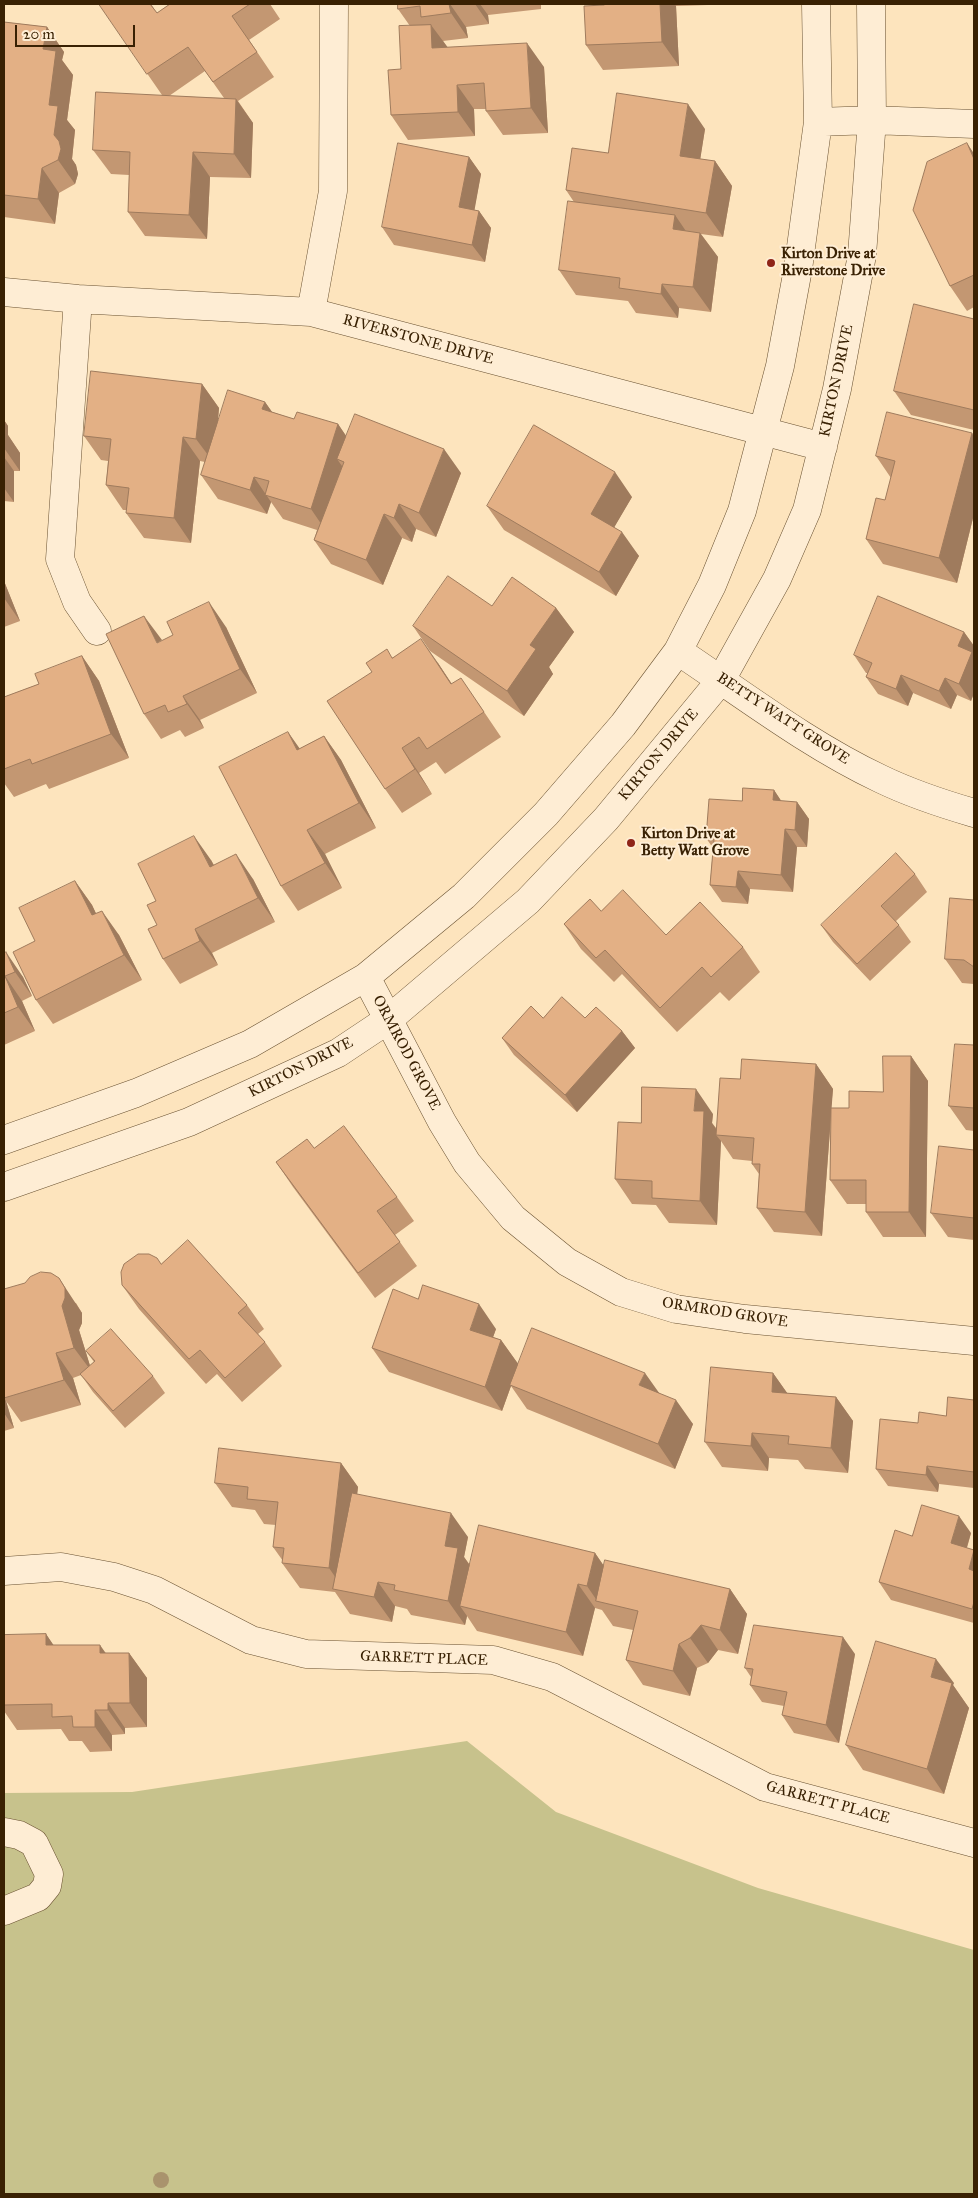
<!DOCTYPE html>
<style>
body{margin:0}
#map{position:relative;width:978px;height:2198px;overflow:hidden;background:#fde4bd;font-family:"IM FELL Great Primer",serif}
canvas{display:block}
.frame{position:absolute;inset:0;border:5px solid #392103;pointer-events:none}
.scale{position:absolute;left:15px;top:25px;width:120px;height:22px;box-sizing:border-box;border:2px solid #392103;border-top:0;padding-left:6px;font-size:15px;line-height:18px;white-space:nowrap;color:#392103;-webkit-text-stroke:4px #feedd4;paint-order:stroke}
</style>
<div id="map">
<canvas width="978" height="2198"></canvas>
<div class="frame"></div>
<div class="scale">20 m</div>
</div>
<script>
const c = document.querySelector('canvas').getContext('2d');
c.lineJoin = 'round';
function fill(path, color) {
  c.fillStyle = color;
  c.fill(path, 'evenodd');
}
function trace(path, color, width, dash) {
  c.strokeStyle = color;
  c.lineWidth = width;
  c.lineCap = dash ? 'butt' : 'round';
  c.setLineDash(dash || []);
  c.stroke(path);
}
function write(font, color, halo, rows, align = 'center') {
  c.font = font + ' "IM FELL Great Primer",serif';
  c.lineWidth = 4;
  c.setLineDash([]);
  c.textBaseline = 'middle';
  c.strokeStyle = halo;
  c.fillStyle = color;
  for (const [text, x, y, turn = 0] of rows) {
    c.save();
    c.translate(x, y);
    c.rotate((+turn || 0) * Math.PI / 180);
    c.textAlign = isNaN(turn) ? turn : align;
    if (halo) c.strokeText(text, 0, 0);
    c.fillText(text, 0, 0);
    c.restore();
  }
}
const green = new Path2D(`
 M467 1741 556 1812 758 1888 974 1950V2194H4V1793L132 1792Z`);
const minor = new Path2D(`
 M818 122 872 120 974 124
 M4 292 78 299 311 312 823 447
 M78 299 60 559 77 602 97 631
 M311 312 333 191 334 4
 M678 651C744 695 809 745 881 779 910 793 943 804 974 813
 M366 977 442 1122 467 1163 513 1218 567 1262 621 1292 676 1309 745 1319 974 1341
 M4 1140 136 1093 250 1044 366 977 464 896 546 814 623 725 678 651 712 585 742 511 780 366 798 269 818 122 816 4
 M4 1187 189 1122 338 1053 389 1019 528 901 606 819 721 680 777 579 807 510 837 389 862 255 872 120 871 4
 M4 1571 61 1567 114 1577 154 1590 251 1640 306 1654 493 1660 552 1677 765 1787 974 1843
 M4 1832 19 1835 34 1843 49 1874 47 1886 38 1897 4 1911`);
const trees = [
 [161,2180]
];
const wall = new Path2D(`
 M99 4H151L157 13 170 4H270L280 19 249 40 274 77 238 101 253 123 251 178 210 177 207 239 145 236 128 212 129 175 111 174 93 150 162 95ZM205 71 224 98 169 96Z
 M398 4H541V9L488 15 489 24 466 27 468 38 443 41 447 47 544 67 548 133 503 135 486 111V109H474L475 136 408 140 391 115 410 26 398 9Z
 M602 4H708V5L676 6 679 66 603 70 586 45 603 5Z
 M4 22 47 27 64 52 62 60 73 75 67 120 75 130 72 159 76 165 78 174 75 184 59 193 55 224 4 217Z
 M705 129 700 159 715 161 732 186 723 237 701 234 718 257 711 312 679 308 678 318 636 313 628 301 576 295 559 270 574 202 566 190 608 153Z
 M967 143 974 154V307L967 311 950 286Z
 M469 157 481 174 474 210 479 211 491 228 485 262 394 245 382 227Z
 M974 319V430L911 415 894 391Z
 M202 384 219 408 218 420 265 402 272 412 294 419 338 424 346 436 461 473 436 537 416 529 412 542 402 538 383 585 331 564 314 540 317 530 283 519 271 502 267 514 218 499 201 475 205 462 200 461 191 543 144 538 126 513 127 510H123L106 485 108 461 101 460 84 436Z
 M4 420 8 426V435L20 453V471H14V502L4 501Z
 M972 433 974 437V514L957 583 883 564 866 539 885 500 891 478 876 456Z
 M632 497 614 527 639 556 616 596 504 530 487 506Z
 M4 581 20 621 4 627Z
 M492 606 556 608 574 632 549 667 553 674 524 716 430 651 413 626Z
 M226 627 257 693 200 720 204 728 185 737 180 730 161 739 144 714 162 641Z
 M964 632 974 646V693L971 701 957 695 951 709 913 693 908 706 878 694 866 677 868 673H866L854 655Z
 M82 656 99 681 129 758 49 789 46 784 14 797 4 783V697L39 684Z
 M393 657 438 663 452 684 478 703 501 737 445 774 436 762 419 773 432 794 402 813 385 789 372 672Z
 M288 732 299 749 324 736 341 760 376 828 325 854 342 888 298 911 281 886Z
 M774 790 781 801 797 802 809 819 807 847H797L793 892 750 889 748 904 722 902 710 885 713 848 706 838 742 801Z
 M211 860 214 865 253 879 275 922 212 953 218 965 180 984 163 959 157 925 156 901Z
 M915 874 927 892 896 921 911 942 870 981 833 942 821 925Z
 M75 881 92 905 96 914 119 935 142 980 53 1024 36 1000 35 941Z
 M974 900V984L962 983 945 959Z
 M601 911 666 935 743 947 760 972 729 1001 720 992 677 1032 622 974 614 982 581 949 564 924Z
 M4 954 23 977 32 996 22 1001 35 1031 4 1045Z
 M543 1018H585L622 1031 635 1048 577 1112 514 1055 502 1038Z
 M974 1045V1131L966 1130 949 1106Z
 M911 1056 928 1081 926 1237H883L866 1212V1204H847L830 1180 831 1118 822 1236 774 1232 757 1208 759 1174 752 1164V1161L733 1159 721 1141 717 1225 669 1223 656 1205 632 1204 615 1179 641 1123 713 1114 712 1123 717 1129 740 1079 816 1064 833 1089 831 1108H849L883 1092Z
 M314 1148 397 1197 414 1221 395 1235 417 1266 375 1298 293 1187 276 1162Z
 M974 1150V1240L948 1237 931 1213Z
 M161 1264 247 1305 264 1329 258 1334 265 1342 282 1366 242 1402 217 1374 206 1384 139 1309 122 1285Z
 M4 1289 76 1303 82 1313V1323L79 1330 90 1366 94 1362 86 1351 153 1376 165 1393 125 1428 93 1392 81 1375 73 1378 81 1405 21 1422 6 1401 14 1428 4 1431Z
 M496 1329 493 1337 501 1340 518 1364 658 1392 693 1424 675 1469 527 1409 511 1386 502 1411 389 1372 372 1348Z
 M773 1373 787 1393 836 1397 853 1421 848 1473 805 1469 798 1460 769 1458 768 1471 722 1467 705 1442Z
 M974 1400V1488L939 1484 938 1492 888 1486 876 1469 918 1423 946 1416Z
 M341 1463 358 1487 357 1494 468 1537 464 1557 470 1565 595 1553 604 1566 730 1589 747 1614 738 1654 718 1650 708 1663 697 1668 690 1696 643 1685 626 1660 633 1630 613 1626 602 1610 595 1608 583 1656 477 1631 467 1616 465 1625 411 1615 407 1609 395 1606 392 1622 350 1614 335 1592 300 1588 282 1563 283 1561 273 1547 276 1525 264 1524 255 1510 232 1507 215 1483Z
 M971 1533 967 1548 974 1550V1623L891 1600 879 1582 912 1536Z
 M46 1634 53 1645 106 1653H129L147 1678V1727L125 1728V1734L112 1735V1751L90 1752 82 1741H69L61 1729 17 1730 4 1711V1635Z
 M855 1654 839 1743 794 1733 782 1715 784 1706 762 1702 750 1685 751 1677 745 1668Z
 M954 1683 953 1685 969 1708 944 1794 863 1770 846 1745Z`);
const shadedWall = new Path2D(`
 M449 4H450L466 27 468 38 451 13Z
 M475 4H480L488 15 489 24Z
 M660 4H675L676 6 679 66 662 42Z
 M431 25 449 49 432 48Z
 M47 27 64 52 62 60 73 75 67 120 75 130 72 159 76 165 78 174 75 184 58 160 49 105 43 49Z
 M527 43 544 67 548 133 531 108Z
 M457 85 474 109 475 136 458 112Z
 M236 99 253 123 251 178 234 154Z
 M688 104 705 129 697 180 680 156Z
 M967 143 974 154V159Z
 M193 152 210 177 207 239 189 215Z
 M469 157 481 174 472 224 459 207Z
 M715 161 732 186 723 237 706 213Z
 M42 168 59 193 55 224 38 199Z
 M479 211 491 228 485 262 472 245Z
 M675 215 692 240 673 229Z
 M700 233 718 257 711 312 693 287Z
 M662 284 679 308 678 318 661 294Z
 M202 384 219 408 214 463 196 439Z
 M265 402 282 426 262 409Z
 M4 420 8 426V435L20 453V471L4 448Z
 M338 424 355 449 344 462 337 459 347 473 328 534 311 509Z
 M972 433 974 437V514L957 583 939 558Z
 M183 437 200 461 191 543 174 518Z
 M444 449 461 473 436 537 419 513Z
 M4 457 14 471V502L4 488Z
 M615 472 632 497 608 538 591 514Z
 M254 477 271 502 267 514 250 490Z
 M399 504 416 529 412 542 394 518Z
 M384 514 402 538 383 585 366 560Z
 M622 532 639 556 616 596 599 572Z
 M4 581 20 621 4 598Z
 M209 602 226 627 257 693 240 669Z
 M556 608 574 632 549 667 553 674 524 716 507 691 530 645Z
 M144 616 162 640 157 643Z
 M964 632 974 646V693L971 701 959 684 958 646Z
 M421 639 438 663 468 709 451 684Z
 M82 656 99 681 129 758 111 734Z
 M901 675 913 693 908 706 896 689Z
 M945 678 957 695 951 709 939 691Z
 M183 696 200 720 204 728 187 704Z
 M288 732 305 756 297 750Z
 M324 736 341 760 376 828 359 803Z
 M402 748 419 773 432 794 415 769Z
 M774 790 786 808 773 800Z
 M797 802 809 819 807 847 795 830Z
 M785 829 797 847 793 892 781 875Z
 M307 830 325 854 342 888 325 863Z
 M194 836 211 860 227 892 210 867Z
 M236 854 253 879 275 922 258 898Z
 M738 871 750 889 748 904 736 887Z
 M75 881 92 905 109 940 92 915Z
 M102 911 119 935 142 980 124 955Z
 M195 929 212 953 218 965 200 941Z
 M6 952 23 977 32 996 15 972Z
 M5 976 22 1001 35 1031 18 1007Z
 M622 1031 635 1048 577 1112 565 1095Z
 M911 1056 928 1081 926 1237 909 1212Z
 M816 1064 833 1089 822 1236 805 1212Z
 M696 1089 713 1114 712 1123 720 1135H716L721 1141 717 1225 700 1201 694 1111Z
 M59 1278 82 1313V1323L79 1330 92 1372 74 1348 62 1306Z
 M479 1304 496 1329 487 1354 470 1330Z
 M501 1340 519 1365 510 1385 511 1386 502 1411 485 1387Z
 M56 1353 73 1378 81 1405 64 1380Z
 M645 1373 662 1397 639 1385Z
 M773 1373 790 1397 772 1392Z
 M836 1397 853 1421 848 1473 831 1448Z
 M4 1398 6 1401 14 1428 4 1413Z
 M676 1400 693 1424 675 1469 658 1444Z
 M752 1433 769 1458 768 1471 751 1446Z
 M341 1463 358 1487 346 1592 345 1591 329 1568Z
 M927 1466 939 1484 938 1492 926 1475Z
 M451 1513 468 1537 464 1557 475 1573 460 1606 467 1616 465 1625 448 1601 445 1546Z
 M959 1516 971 1533 963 1560 951 1543Z
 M974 1550V1577L969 1569Z
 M595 1553 612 1578 598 1602 587 1586Z
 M378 1582 395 1606 392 1622 374 1597Z
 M578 1584 595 1608 583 1656 566 1632Z
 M730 1589 747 1614 738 1654 720 1630Z
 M701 1625 718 1650 708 1663 690 1638Z
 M46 1634 63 1659 46 1645Z
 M843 1637 855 1654 839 1743 826 1725Z
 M679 1644 697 1668 690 1696 673 1671Z
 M100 1645 117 1669 100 1653Z
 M129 1653 147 1678V1727L130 1703Z
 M936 1659 954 1683 953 1685 969 1708 944 1794 927 1769 931 1677Z
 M108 1703 125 1728V1734L108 1710Z
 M95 1710 112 1735V1751L95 1727Z`);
const building = new Path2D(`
 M99 4H150L157 13 170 4H250L232 16 257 52 213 82 188 47 147 74Z
 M398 4H449L451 13 421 17 420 6 398 9Z
 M604 4H660L662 42 586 45 584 6 604 5Z
 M4 22 47 27 43 49 56 51 49 105 58 106 54 135 59 141 61 149 58 160 42 168 38 199 4 195Z
 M431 25 432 48 527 43 531 108 486 111 484 83 457 85 458 112 391 115 388 70 401 69 399 26Z
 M96 92 236 99 234 154 193 152 189 215 128 212 130 152 93 150Z
 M617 93 688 104 680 156 715 161 706 213 566 190 572 148 608 153Z
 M398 143 469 157 459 207 479 211 472 245 382 227Z
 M967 143 974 159V275L950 286 913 210 927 162Z
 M568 201 675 215 673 229 700 233 693 287 662 284 661 294 619 288 620 278 559 270Z
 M914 304 974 319V410L894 391Z
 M91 371 202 384 196 439 183 437 174 518 126 513 129 488 106 485 111 439 84 436Z
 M228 390 265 402 262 409 294 419 297 412 338 424 311 509 265 495 269 481 254 477 250 490 201 475Z
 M887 412 972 433 939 558 866 539 876 498 885 500 895 461 876 456Z
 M355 414 444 449 419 513 399 504 394 518 384 514 366 560 314 540 344 462 337 459Z
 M534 425 615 472 591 514 622 532 599 572 487 506Z
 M448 576 492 606 512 577 556 608 530 645 536 649 507 691 413 626Z
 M878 596 964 632 958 646 972 652 959 684 945 678 939 691 901 675 896 689 866 677 872 663 854 655Z
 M209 602 240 669 183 696 187 704 168 712 165 705 144 714 106 634 144 616 157 643 173 635 167 622Z
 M421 639 451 684 461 678 484 712 427 749 419 737 402 748 415 769 385 789 327 701 372 672 366 663 387 649 392 658Z
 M82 656 111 734 32 764 30 759 4 769V697L39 684 35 674Z
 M288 732 297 750 324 736 359 803 307 830 325 863 281 886 219 767Z
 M743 788 774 790 773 800 797 802 795 830 785 829 781 875 738 871 736 887 710 885 714 839 706 838 709 799 742 801Z
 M194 836 210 867 236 854 258 898 195 929 200 941 163 959 148 929 157 925 147 905 156 901 138 864Z
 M896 853 915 874 881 906 899 925 857 964 821 925Z
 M75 881 92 915 102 911 124 955 36 1000 13 952 35 941 19 908Z
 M623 890 666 935 700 902 743 947 711 977 702 967 660 1008 605 950 596 958 564 924 590 899 601 911Z
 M950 898 974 900V967L964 960 945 959Z
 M6 952 15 972 5 976 18 1007 4 1013V954Z
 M562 997 585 1018 596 1007 622 1031 565 1095 502 1038 531 1006 543 1018Z
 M955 1044 974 1045V1108L949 1106Z
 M883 1056H911L909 1212H866V1180H830L831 1108H849V1091L883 1092Z
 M742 1059 816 1064 805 1212 757 1208 760 1164H752L754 1138 716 1135 720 1078 740 1079Z
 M642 1087 696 1089 694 1111H704L700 1201 652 1198V1181L615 1179 618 1122 641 1123Z
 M344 1126 397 1197 377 1211 400 1242 358 1273 276 1162 307 1139 314 1148Z
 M939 1146 974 1150V1218L931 1213Z
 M188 1240 247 1305 238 1313 265 1342 225 1378 200 1350 189 1359 122 1285 121 1272 124 1264 138 1254H149L157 1258 161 1264Z
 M41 1272 51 1273 59 1278 65 1288V1298L62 1306 74 1348 56 1353 64 1380 4 1398V1289L25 1283 30 1277Z
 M423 1285 479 1304 470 1330 501 1340 485 1387 372 1348 393 1289 418 1299Z
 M532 1328 645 1373 639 1385 676 1400 658 1444 510 1385Z
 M111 1329 153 1376 113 1411 80 1374 95 1361 86 1351Z
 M711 1367 773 1373 772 1392 836 1397 831 1448 788 1444 789 1436 752 1433 751 1446 705 1442Z
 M948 1397 974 1400V1472L927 1466 926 1475 876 1469 880 1419 918 1423 919 1412 946 1416Z
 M219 1448 341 1463 329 1568 282 1563 284 1548 273 1547 278 1502 247 1499 248 1487 215 1483Z
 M352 1493 451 1513 445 1546 458 1548 448 1601 394 1590 395 1585 378 1582 374 1597 333 1589Z
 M922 1505 959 1516 951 1543 974 1550 969 1569 974 1571V1602L972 1609 879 1582 895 1530 912 1536Z
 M479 1525 595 1553 587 1586 578 1584 566 1632 460 1606Z
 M605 1560 730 1589 720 1630 701 1625 690 1638 679 1644 673 1671 626 1660 638 1611 596 1601Z
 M754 1625 843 1637 826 1725 782 1715 787 1692 750 1685 753 1669 745 1668Z
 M46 1634V1645H100V1653H129L130 1703H108V1710H95V1727H73L72 1716 52 1717V1704L4 1705V1635Z
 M876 1641 936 1659 931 1677 952 1683 927 1769 846 1745Z`);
const markers = [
 [771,263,5,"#8f2418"],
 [631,843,5,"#8f2418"]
];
const poiNames = [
 ["Kirton Drive at",781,254],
 ["Riverstone Drive",781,271],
 ["Kirton Drive at",641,834],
 ["Betty Watt Grove",641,851]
];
const streetNames = [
 ["RIVERSTONE DRIVE",418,340,15],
 ["KIRTON DRIVE",837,381,-78],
 ["BETTY WATT GROVE",783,719,33],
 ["KIRTON DRIVE",659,755,-50],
 ["ORMROD GROVE",406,1053,62],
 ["KIRTON DRIVE",301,1068,-27],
 ["ORMROD GROVE",725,1313,9],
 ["GARRETT PLACE",424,1659,2],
 ["GARRETT PLACE",828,1803,15]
];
fill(green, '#c7c28c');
trace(minor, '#6a5232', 29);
trace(minor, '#feedd4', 28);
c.fillStyle = '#a9936d';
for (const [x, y] of trees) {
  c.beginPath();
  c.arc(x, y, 8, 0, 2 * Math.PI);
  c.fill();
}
fill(wall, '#c39772');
fill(shadedWall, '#9f7b5d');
fill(building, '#e3b085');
trace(building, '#9f7b5d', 1);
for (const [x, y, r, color] of markers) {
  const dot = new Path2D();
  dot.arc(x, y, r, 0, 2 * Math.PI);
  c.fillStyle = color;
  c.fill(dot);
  trace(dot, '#feedd4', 2);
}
write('bold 15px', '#392103', '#feedd4', poiNames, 'left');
write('15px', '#392103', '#feedd4', streetNames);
</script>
